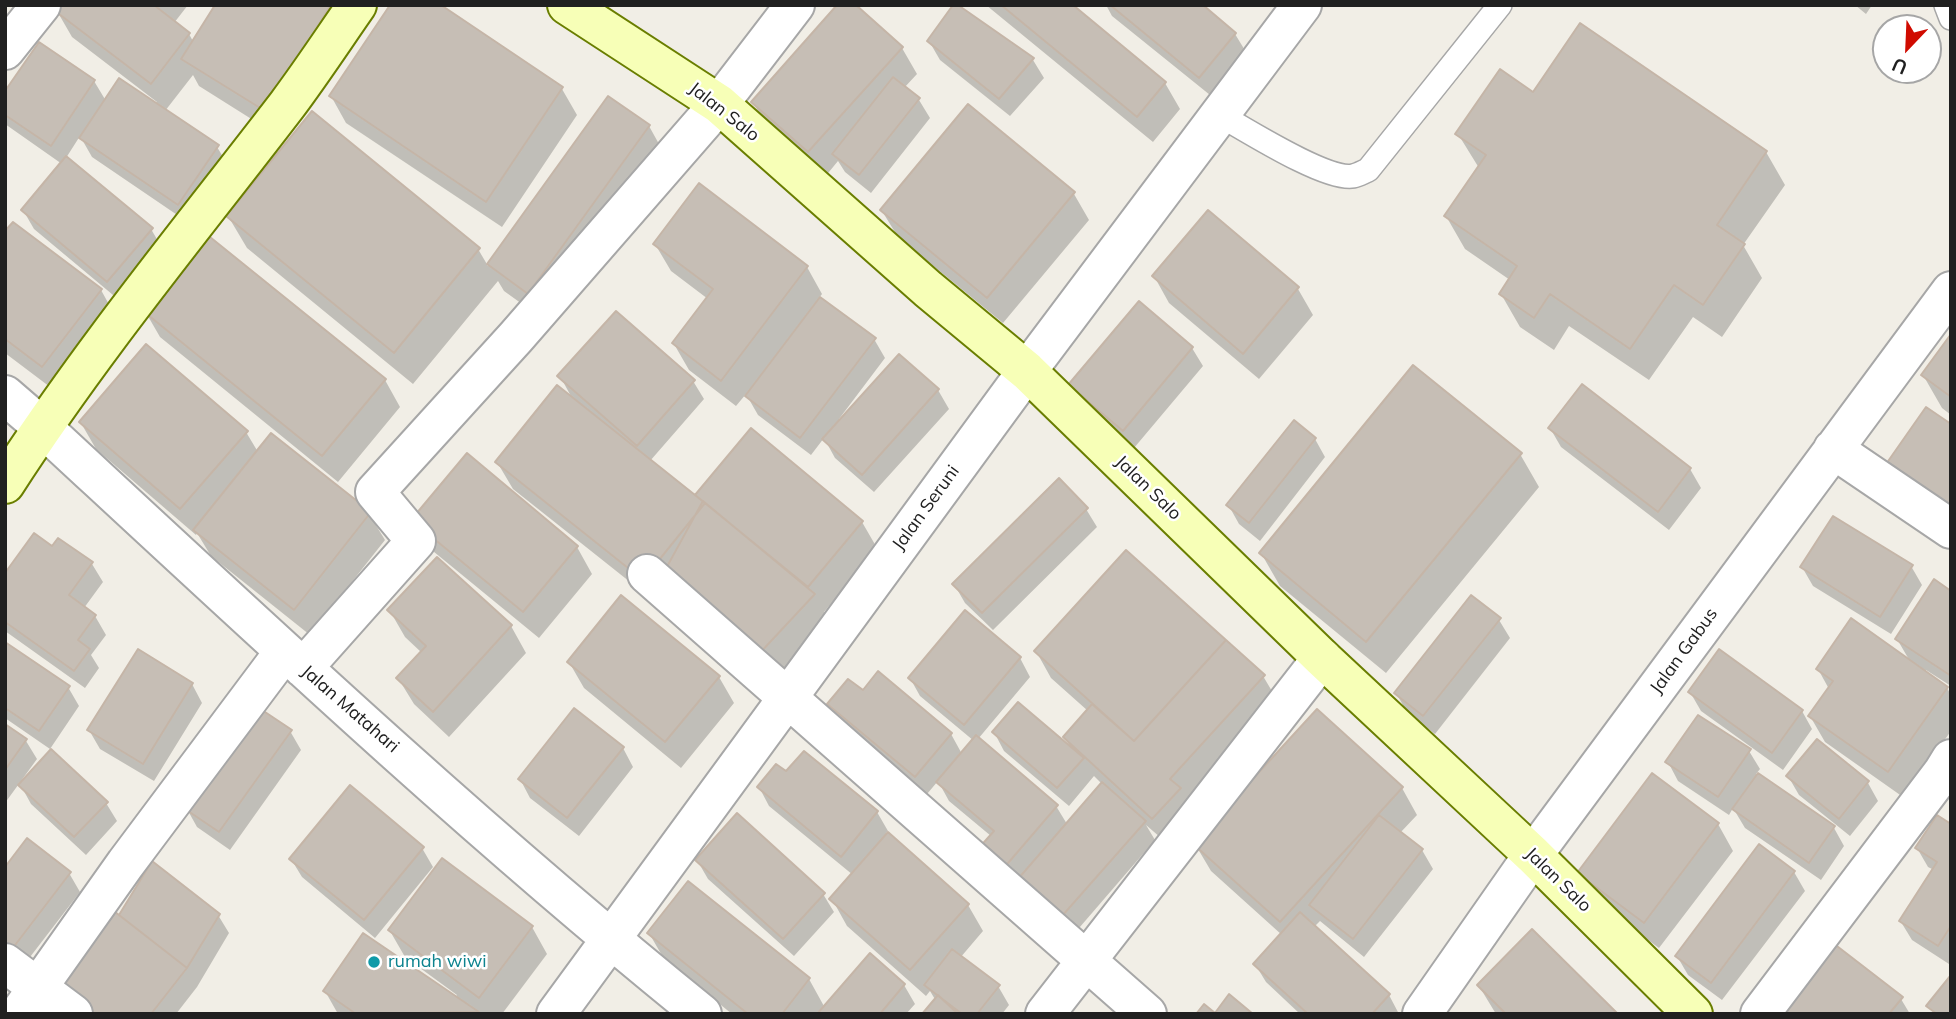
<!DOCTYPE html>
<style>
body{margin:0}
#map{position:relative;width:1956px;height:1019px;overflow:hidden;background:#f1eee6;font-family:Mulish,sans-serif}
canvas{display:block}
.frame{position:absolute;inset:0;border:7px solid #202020;pointer-events:none}
.north{position:absolute;left:1872px;top:14px;width:70px;height:70px;box-sizing:border-box;background:#fff;border:2px solid #a6a6a6;border-radius:50%;rotate:203deg;font-size:19px;font-weight:700;line-height:28px;text-align:center;color:#202020}
.north::after{content:'';display:block;margin:auto;width:24px;height:32px;background:#d00b00;clip-path:polygon(50% 0,100% 100%,50% 72%,0 100%)}
</style>
<div id="map">
<canvas width="1956" height="1019"></canvas>
<div class="frame"></div>
<div class="north">U</div>
</div>
<script>
const c = document.querySelector('canvas').getContext('2d');
c.lineJoin = 'round';
function fill(path, color) {
  c.fillStyle = color;
  c.fill(path, 'evenodd');
}
function trace(path, color, width, dash) {
  c.strokeStyle = color;
  c.lineWidth = width;
  c.lineCap = dash ? 'butt' : 'round';
  c.setLineDash(dash || []);
  c.stroke(path);
}
function write(font, color, halo, rows, align = 'center') {
  c.font = font + ' Mulish,sans-serif';
  c.lineWidth = 5;
  c.setLineDash([]);
  c.textBaseline = 'middle';
  c.strokeStyle = halo;
  c.fillStyle = color;
  for (const [text, x, y, turn = 0] of rows) {
    c.save();
    c.translate(x, y);
    c.rotate((+turn || 0) * Math.PI / 180);
    c.textAlign = isNaN(turn) ? turn : align;
    if (halo) c.strokeText(text, 0, 0);
    c.fillText(text, 0, 0);
    c.restore();
  }
}
const shadow = new Path2D(`
 M61 5H188L174 23 189 34 194 43 217 5H362L280 137 199 86 193 75 165 111 217 147 228 165 189 223 92 157 80 136 66 158 151 229 162 248 119 300 34 229 23 210 62 164 5 124V94L94 81 106 101 155 105 157 102 72 37 57 11Z
 M986 5H1070L1165 83 1180 109 1153 142Z
 M1106 5H1200L1235 34 1246 52 1210 95 1112 16Z
 M1855 5H1872L1866 14Z
 M955 6 1033 60 1044 78 1010 116 940 60 929 41Z
 M902 48 917 74 904 88 919 100 930 118 871 193 845 172 838 161 824 178 768 129 753 102Z
 M562 89 577 115 502 227 346 123 331 96Z
 M1533 95 1766 152 1785 185 1743 245 1762 278 1722 337 1693 317 1649 380 1569 326 1554 350 1520 327 1501 294 1510 280 1465 249 1446 216 1479 168 1458 134Z
 M609 98 649 126 664 153 543 319 504 291 498 281 413 384 247 248 228 216 478 249 488 266Z
 M969 107 1074 194 1089 220 1003 323 898 237 882 211Z
 M1208 212 1298 289 1313 315 1259 379 1169 303 1154 276Z
 M5 234 101 290 116 317 58 393 5 353Z
 M655 244 807 267 822 294 819 298 874 339 885 358 839 419 841 420 899 356 938 390 949 409 874 492 835 458 824 438 811 455 758 415 746 394 736 406 689 370 674 344 708 299 671 271Z
 M145 311 385 380 400 407 338 482 160 337Z
 M1951 337V415L1942 408 1923 375Z
 M1192 348 1203 366 1134 448 1081 404 1070 386Z
 M560 376 693 381 704 399 650 461 695 498 752 430 862 522 877 548 824 612 829 621 774 681 659 605 513 489 497 462 573 400Z
 M1582 387 1690 469 1701 488 1669 530 1561 447 1550 428Z
 M81 423 246 432 258 452 369 514 385 540 310 635 211 556 197 533 196 535 96 449Z
 M1315 439 1325 457 1260 541 1239 524 1229 506Z
 M1520 454 1539 487 1386 673 1280 586 1261 553Z
 M1086 509 1097 527 993 630 965 603 954 584Z
 M413 520 577 547 592 574 539 638 428 547Z
 M52 548 92 564 103 582 84 608 95 616 106 635 91 655 99 668 85 688 5 631V576Z
 M437 559 511 626 526 653 449 737 414 704 398 678 422 653 405 637 390 611Z
 M1911 566 1922 585 1891 634 1813 586 1802 567Z
 M1951 593V686L1926 670 1924 672 1947 688 1951 695V731L1903 797 1825 742 1810 716 1829 689 1818 669 1911 663 1897 639Z
 M1499 620 1510 638 1435 734 1407 712 1396 693Z
 M5 644 68 687 79 706 50 749 5 718Z
 M1036 651 1263 676 1279 703 1168 844 1146 825 1155 840 1067 942 1013 886 991 836 949 801 938 781 927 794 840 722 829 704 863 692 951 734 962 754 974 741 920 696 910 678 1020 658 1030 677 978 739 1056 806 1067 824 1102 784 1094 776 1069 806 1004 751 994 732 1072 750 1065 737 1088 711 1051 678Z
 M569 662 719 677 734 703 681 768 584 688Z
 M192 684 202 703 154 781 100 749 89 730Z
 M1690 692 1802 711 1812 729 1783 770 1701 711Z
 M5 726 26 741 37 759 5 803Z
 M290 731 301 750 230 850 197 827 187 809Z
 M623 748 633 767 579 836 530 798 520 779Z
 M1749 751 1760 769 1756 774 1834 828 1844 846 1821 880 1745 828 1733 808 1729 815 1678 781 1668 762Z
 M804 753 877 812 888 831 886 833 968 905 983 931 960 958 998 986 1009 1005 1002 1014H924L936 1001 930 991 926 996 847 926 832 899 853 875 769 806 759 787 787 774Z
 M1788 776 1868 783 1878 801 1850 836 1799 795Z
 M20 784 106 803 117 821 86 855 31 804Z
 M1402 788 1417 815 1400 833 1422 850 1433 869 1364 957 1320 921 1314 927 1389 995 1399 1014H1300L1266 982 1255 964 1282 935 1211 871 1195 844Z
 M1718 824 1733 851 1659 948 1594 900 1579 873Z
 M1951 826V960L1949 964 1912 940 1901 922 1934 870 1928 867 1917 848Z
 M422 848 433 867 375 938 302 877 291 859Z
 M697 860 823 894 834 912 794 956 708 879Z
 M152 863 218 915 229 933 197 987 176 1014H84L119 917Z
 M5 870 69 873 80 892 17 974 5 965Z
 M1794 872 1805 891 1722 1000 1688 975 1677 956Z
 M532 927 547 954 502 1014H482L475 1009 478 1014H338L325 991 455 998 457 995 405 957 390 931Z
 M649 933 809 979 825 1008 904 985 915 1004 906 1014H732L664 959Z
 M1479 986 1616 1014H1496Z
 M1901 999 1910 1014H1779Z`);
const building = new Path2D(`
 M59 5H154L190 33 151 84 55 11Z
 M215 5H331L265 111 181 59Z
 M390 5H441L563 87 486 202 329 96Z
 M837 5H856L903 47 808 152 751 102Z
 M953 5H958L1034 58 999 99 927 41Z
 M1001 5H1073L1166 82 1137 117Z
 M1110 5H1203L1236 33 1199 78Z
 M1580 23 1767 151 1717 225 1745 244 1703 305 1674 285 1630 349 1550 294 1534 318 1499 294 1517 266 1444 216 1486 155 1455 134 1500 69 1533 92Z
 M39 42 95 80 51 146 5 115V91Z
 M893 77 920 98 859 175 832 154Z
 M119 78 219 145 178 205 79 138Z
 M608 96 650 125 528 294 487 264Z
 M968 104 1075 192 987 298 880 210Z
 M312 111 480 248 394 353 226 216Z
 M66 156 153 228 107 282 21 210Z
 M699 183 808 266 721 381 672 343 713 289 653 244Z
 M1208 210 1299 287 1243 354 1152 276Z
 M13 222 102 289 42 367 5 339V231Z
 M205 233 386 379 322 456 143 311Z
 M820 297 876 338 800 438 745 396Z
 M1139 301 1193 347 1123 431 1068 385Z
 M616 311 695 380 637 446 557 376Z
 M1951 334V397L1921 375Z
 M146 344 248 431 180 509 79 422Z
 M899 354 939 389 862 475 822 439Z
 M1413 365 1522 453 1366 642 1259 553Z
 M1582 384 1691 468 1658 512 1548 428Z
 M557 385 705 503 643 580 495 462Z
 M1926 407 1951 424V512L1884 467Z
 M1294 420 1316 438 1249 523 1226 505Z
 M751 428 863 521 808 587 695 495Z
 M271 433 371 512 294 610 193 530Z
 M467 453 578 546 523 612 411 520Z
 M1059 478 1088 508 982 613 952 584Z
 M703 501 815 594 758 655 664 572Z
 M1833 516 1913 565 1880 617 1800 567Z
 M34 533 52 546 58 538 93 562 69 595 96 615 78 640 90 649 74 671 5 622V573Z
 M1126 550 1226 640 1134 741 1034 651Z
 M437 557 512 625 433 712 396 678 426 646 387 610Z
 M1934 579 1951 591V676L1895 639Z
 M621 595 720 676 665 742 567 662Z
 M1471 595 1501 618 1423 716 1394 693Z
 M965 610 1021 657 964 725 908 678Z
 M1851 618 1948 687 1888 772 1808 716 1833 681 1816 669Z
 M1226 640 1265 675 1170 779 1181 788 1152 819 1063 737 1092 704 1134 741Z
 M5 642 70 686 39 731 5 708Z
 M138 649 193 683 143 764 87 730Z
 M1719 649 1803 710 1772 753 1688 692Z
 M878 671 952 733 915 777 827 704 848 679 863 690Z
 M1018 702 1084 758 1057 788 992 732Z
 M256 706 292 730 219 832 185 809Z
 M574 708 624 747 567 818 518 779Z
 M1317 709 1403 787 1280 922 1193 844Z
 M1698 715 1751 749 1718 797 1665 762Z
 M5 724 27 739 5 770Z
 M976 735 1058 805 1003 869 978 849 994 831 936 782Z
 M1817 739 1869 781 1839 819 1786 776Z
 M51 749 108 802 74 837 18 785Z
 M804 751 878 811 841 857 757 787 776 764 786 771Z
 M1652 773 1719 823 1644 923 1577 873Z
 M1758 773 1835 826 1809 863 1732 809Z
 M1102 782 1146 821 1055 924 1011 887Z
 M350 785 424 847 364 920 289 859Z
 M737 813 825 893 783 939 695 860Z
 M1379 815 1423 849 1353 939 1309 905Z
 M1937 815 1951 824V926L1938 946 1899 921 1937 862 1915 848Z
 M888 832 969 904 910 970 829 899Z
 M27 838 71 872 6 957 5 867Z
 M1759 844 1795 871 1711 983 1675 956Z
 M442 858 533 926 479 998 388 930Z
 M152 861 220 914 187 968 119 915Z
 M688 881 810 978 782 1014H748L647 933Z
 M110 908 187 968 151 1014H95L53 981Z
 M1300 912 1390 994 1372 1014H1308L1253 964Z
 M1532 929 1618 1014H1506L1477 985Z
 M363 933 479 1012 356 1014 323 991Z
 M1833 943 1903 997 1889 1014H1777Z
 M952 949 1000 985 977 1014H962L924 985Z
 M870 953 905 984 880 1014H817Z
 M1951 975V1014H1937L1926 1006Z
 M1229 994 1253 1014H1196L1204 1004 1215 1013Z
 M938 995 958 1014H922Z`);
const lane = new Path2D(`
 M1946 5 1951 18
 M1218 114C1245 129 1326 181 1353 176 1358 175 1363 172 1368 170L1500 5`);
const street = new Path2D(`
 M5 50 41 5
 M5 395 42 427C258 627 473 829 702 1014
 M1833 449 1951 529
 M647 574 1147 1014
 M303 668 416 541 375 492 516 337 719 104 795 5
 M5 963 73 1014
 M19 1014 126 863 284 652
 M556 1014 1027 371 1302 5
 M1045 1014 1322 658
 M1422 1014 1533 855 1951 291
 M1760 1014 1943 772 1951 759`);
const secondary = new Path2D(`
 M567 5 719 104 928 289 1027 371 1322 658 1533 855 1693 1014
 M5 484C91 351 191 230 287 105 311 73 334 38 357 5`);
const markers = [
 [374,962,7,"#0f9aa8"]
];
const streetNames = [
 ["Jalan Salo",724,112,38],
 ["Jalan Salo",1148,488,44],
 ["Jalan Seruni",926,508,-54],
 ["Jalan Gabus",1684,651,-54],
 ["Jalan Matahari",350,709,41],
 ["Jalan Salo",1558,880,44]
];
const cultureNames = [
 ["rumah wiwi",388,962]
];
fill(shadow, '#0003');
fill(building, '#c6beb5');
trace(building, '#c5b5a7', 2);
trace(lane, '#a7a7a7', 26);
trace(street, '#a7a7a7', 42);
trace(secondary, '#6a7e00', 42);
trace(lane, '#fff', 23);
trace(street, '#fff', 38);
trace(secondary, '#f7ffb7', 38);
for (const [x, y, r, color] of markers) {
  const dot = new Path2D();
  dot.arc(x, y, r, 0, 2 * Math.PI);
  c.fillStyle = color;
  c.fill(dot);
  trace(dot, '#fff', 2.5);
}
write('18px', '#202020', '#fff', streetNames);
write('18px', '#0d838f', '#fff', cultureNames, 'left');
</script>
